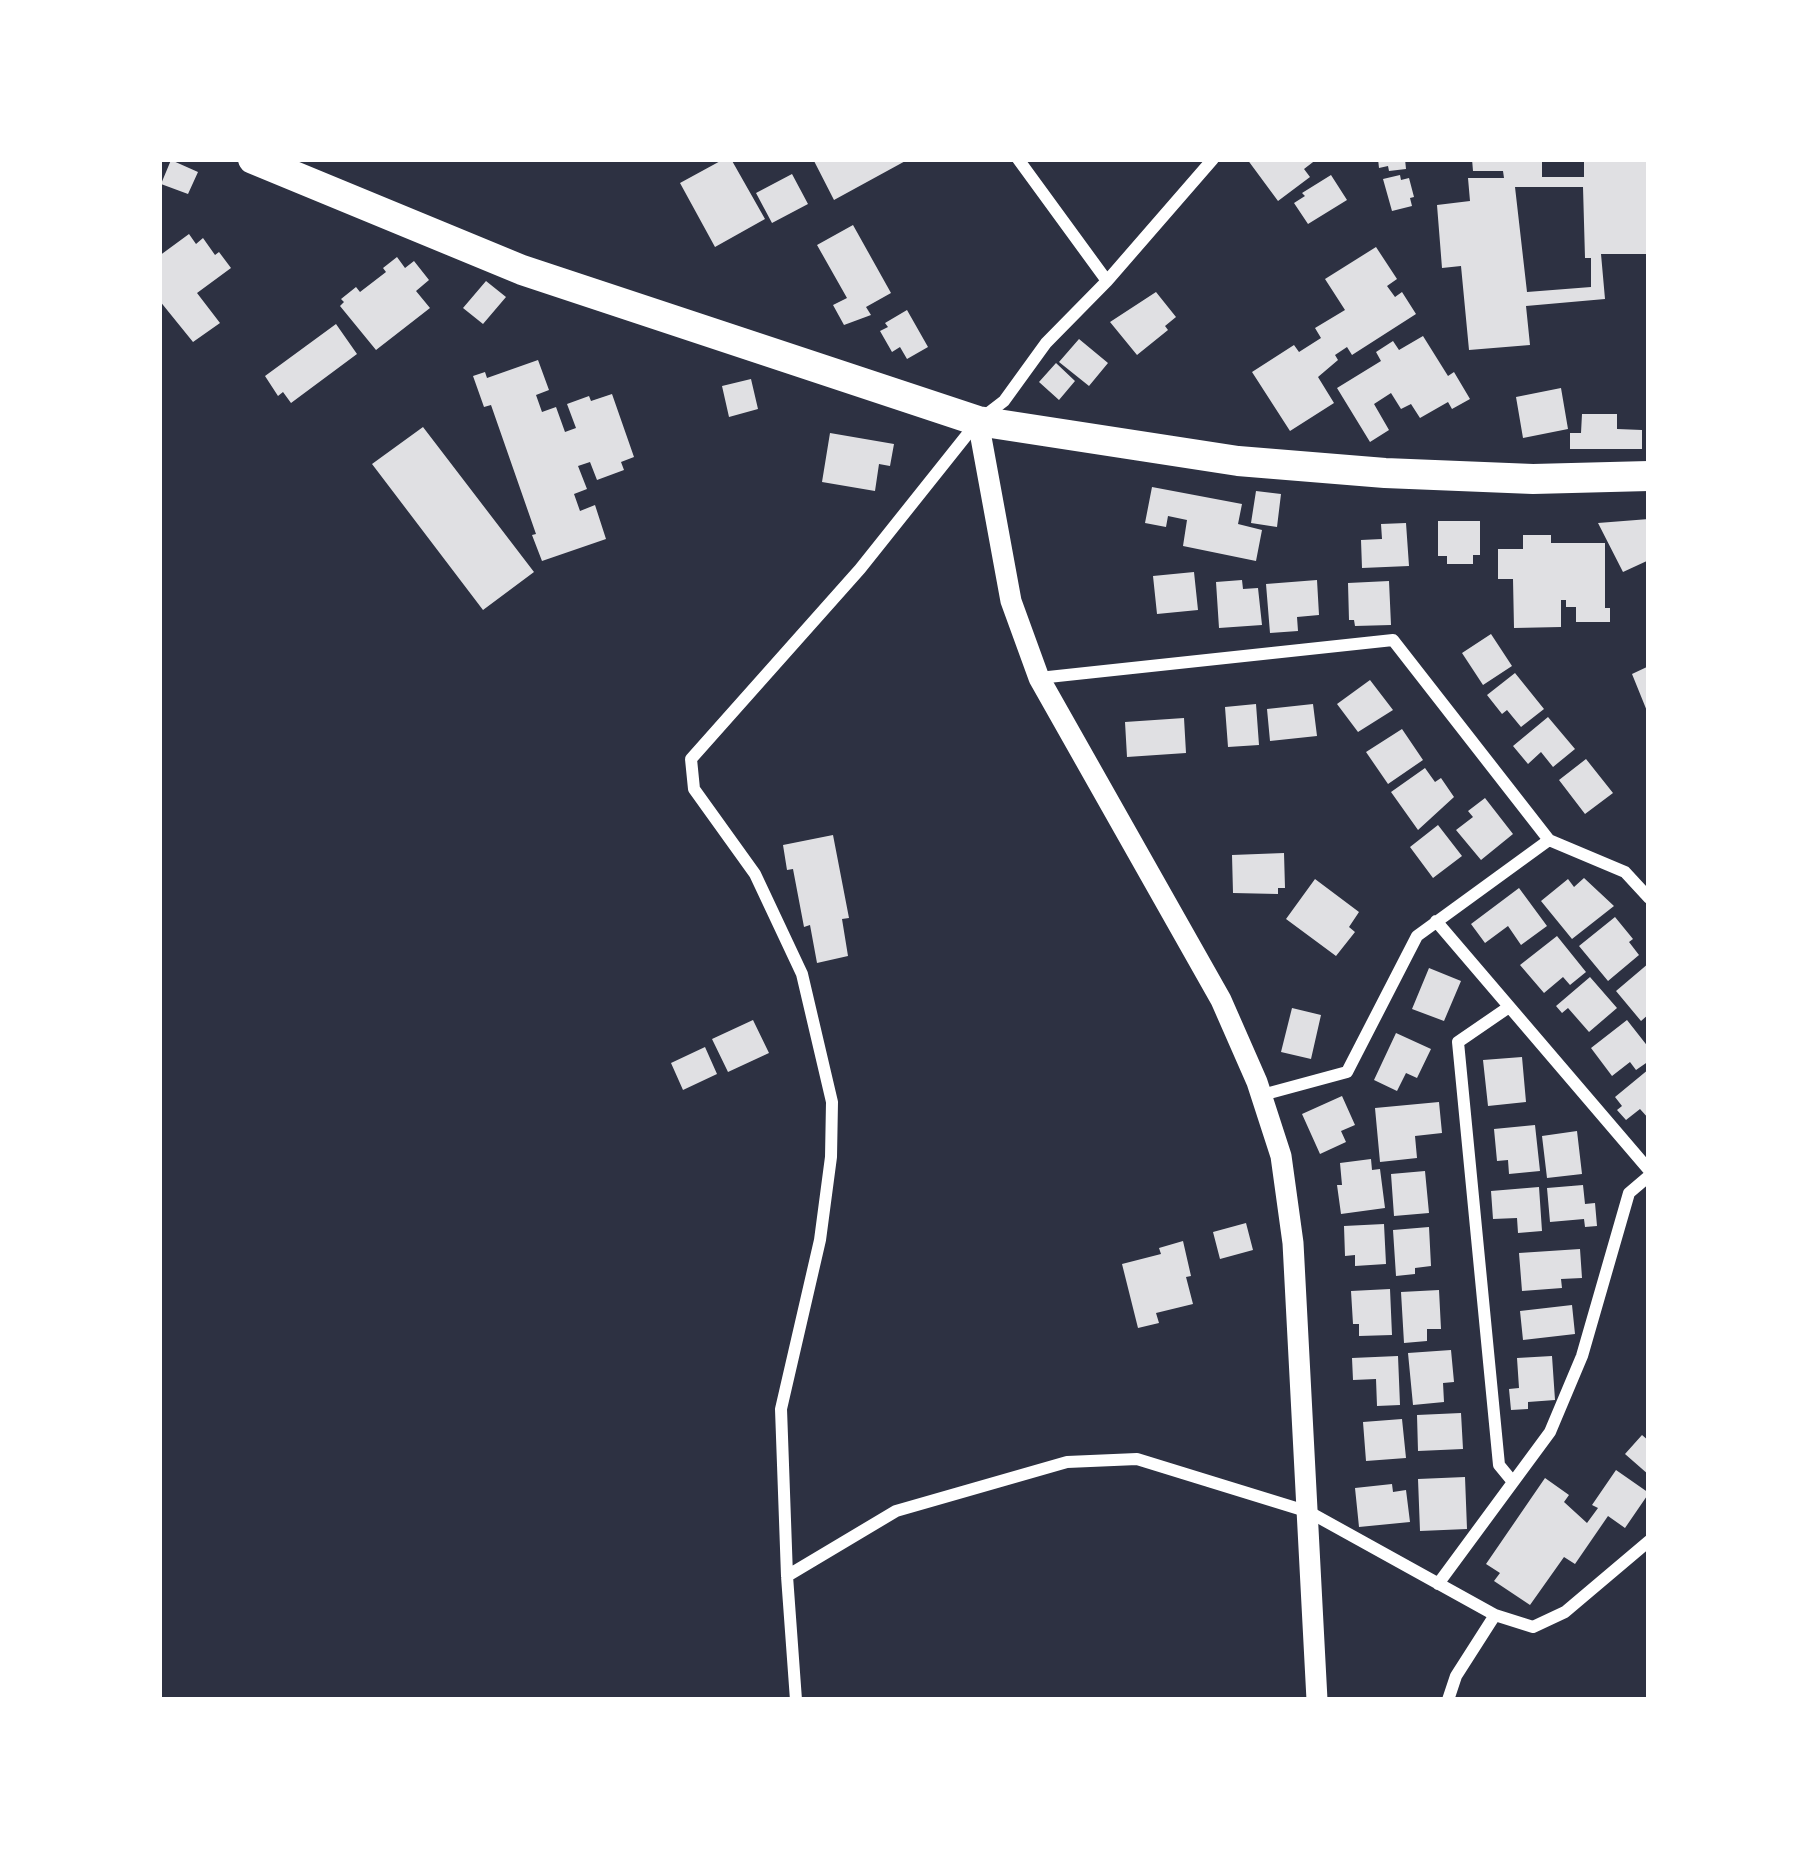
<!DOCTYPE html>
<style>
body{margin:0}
#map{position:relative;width:1808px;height:1859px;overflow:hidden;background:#2d3142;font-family:"Crimson Pro",serif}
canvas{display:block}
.frame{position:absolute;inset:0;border:162px solid #fff;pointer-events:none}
</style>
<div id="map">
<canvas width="1808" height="1859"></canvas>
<div class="frame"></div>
</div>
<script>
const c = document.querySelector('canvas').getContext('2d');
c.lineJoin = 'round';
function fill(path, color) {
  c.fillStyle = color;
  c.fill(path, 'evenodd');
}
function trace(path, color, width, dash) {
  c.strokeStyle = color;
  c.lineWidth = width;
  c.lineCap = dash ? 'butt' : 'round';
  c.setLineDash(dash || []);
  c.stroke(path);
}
const building = new Path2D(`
 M724 159H731L765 219 715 247 680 183Z
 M813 159H909L834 200Z
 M1247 159H1317L1304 169 1310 177 1278 201Z
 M1378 159H1405L1406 169 1389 171 1388 166 1379 168Z
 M1472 159H1542V177H1584V159H1649V254H1601L1605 299 1526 306 1530 345 1469 350 1461 266 1442 268 1437 205 1470 201 1468 178H1504L1503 171H1473ZM1515 187H1583L1585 258H1591V287L1527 292Z
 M171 160 198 172 188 194 161 184Z
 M792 174 808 204 772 223 756 193Z
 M1331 175 1347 200 1308 224 1294 203 1305 196 1302 193Z
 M1400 175 1401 180 1409 178 1414 197 1410 198 1412 206 1392 211 1383 179Z
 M853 225 891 293 866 307 871 315 844 325 833 305 847 298 817 245Z
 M189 234 196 244 203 238 215 255 219 252 231 268 197 293 220 323 193 342 159 300V256Z
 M1376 247 1397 279 1387 286 1395 297 1402 292 1416 314 1352 355 1347 347 1335 355 1338 360 1318 377 1334 403 1290 431 1252 372 1294 345 1299 352 1321 338 1315 328 1345 310 1325 279Z
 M397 257 405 268 414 261 429 280 416 291 430 308 376 350 340 306 344 302 341 299 356 287 360 292 386 272 383 268Z
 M486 281 506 297 483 324 463 308Z
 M1156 292 1176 317 1165 326 1168 330 1137 355 1110 322Z
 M907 310 928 347 907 359 900 347 892 352 880 331 888 327 885 323Z
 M336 324 357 354 291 403 283 392 278 396 265 376Z
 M1423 336 1448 376 1454 372 1470 399 1452 409 1448 402 1420 418 1411 404 1401 409 1391 393 1374 404 1389 430 1370 442 1337 388 1381 361 1376 352 1393 341 1399 350Z
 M1079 339 1108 363 1089 386 1059 362Z
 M538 360 549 390 536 395 542 412 556 407 565 432 576 428 567 404 589 396 591 401 612 394 634 457 621 462 624 470 597 480 590 462 578 466 587 489 574 494 580 511 595 505 606 539 542 561 532 535 536 534 491 405 484 407 473 376 485 372 487 378Z
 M1056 363 1075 381 1059 400 1039 382Z
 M751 379 758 409 729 417 722 386Z
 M1561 388 1568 429 1523 438 1516 397Z
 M1582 414H1617V429L1642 430V449H1570V433H1581Z
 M423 427 534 572 483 610 372 464Z
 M830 433 894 444 890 466 879 464 875 491 822 482Z
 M1152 487 1242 504 1238 524 1262 530 1256 561 1183 546 1187 520 1168 516 1166 527 1145 523Z
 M1256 491 1281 494 1277 527 1251 523Z
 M1649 519V560L1623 572 1598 523Z
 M1438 521H1480V555H1473V564H1447V556H1438Z
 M1406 523 1409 566 1362 568 1361 540 1382 539 1381 524Z
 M1523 535H1551V543H1605V608H1610V622H1576V607H1566V600H1561V627L1514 628 1513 579H1498V549H1523Z
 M1194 572 1198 610 1157 614 1153 576Z
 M1242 580 1243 589 1258 588 1262 625 1219 628 1216 582Z
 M1317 580 1319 615 1297 617 1298 631 1270 633 1266 584Z
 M1389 581 1391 625 1355 626 1354 620H1349L1348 583Z
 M1491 634 1512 666 1483 685 1462 653Z
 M1649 666V716L1632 674Z
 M1515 673 1544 709 1521 727 1507 710 1502 714 1487 695Z
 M1370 680 1393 710 1358 732 1337 704Z
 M1256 704 1259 745 1228 747 1225 707Z
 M1313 704 1317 736 1270 741 1267 709Z
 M1548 717 1575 749 1553 767 1541 752 1528 764 1513 746Z
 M1184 718 1186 753 1127 757 1125 722Z
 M1402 729 1423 760 1388 784 1366 752Z
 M1586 759 1613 793 1585 814 1559 780Z
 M1425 768 1435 782 1441 778 1454 797 1418 830 1391 792Z
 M1485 798 1513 834 1481 860 1456 830 1473 817 1468 811Z
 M1438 825 1462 856 1433 878 1410 847Z
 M833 835 849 918 842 919 848 956 817 963 810 925 804 927 793 869 787 870 783 845Z
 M1284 853 1285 888H1278V894L1233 893 1232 855Z
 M1584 878 1614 906 1572 939 1541 901 1568 879 1574 887Z
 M1315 879 1359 912 1349 927 1355 932 1336 956 1286 919Z
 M1519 888 1547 926 1521 945 1508 926 1485 943 1471 924Z
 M1615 917 1633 939 1629 942 1639 955 1608 981 1579 946Z
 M1557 936 1586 972 1570 985 1563 977 1544 993 1520 965Z
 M1649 963V1014L1641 1021 1616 991Z
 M1429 968 1461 981 1444 1021 1412 1009Z
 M1590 977 1617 1008 1589 1032 1568 1008 1562 1013 1556 1006Z
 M1292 1008 1321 1015 1311 1059 1281 1052Z
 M753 1020 769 1053 728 1072 712 1039Z
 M1627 1020 1649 1048V1061L1636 1070 1630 1062 1612 1076 1591 1048Z
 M1396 1033 1431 1049 1417 1078 1406 1073 1397 1091 1374 1080Z
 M705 1047 717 1074 683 1090 671 1063Z
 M1522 1057 1526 1102 1488 1106 1483 1060Z
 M1649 1069V1119L1640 1109 1626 1120 1617 1110 1622 1106 1615 1097Z
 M1342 1096 1355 1125 1341 1131 1346 1142 1320 1154 1302 1114Z
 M1439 1102 1442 1133 1415 1136 1417 1158 1380 1162 1375 1108Z
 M1535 1125 1540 1171 1509 1174 1508 1160 1497 1161 1494 1129Z
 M1577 1131 1582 1174 1547 1178 1542 1136Z
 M1371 1159 1372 1170 1380 1169 1385 1208 1341 1214 1337 1185H1342L1340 1163Z
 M1425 1171 1429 1213 1394 1216 1391 1174Z
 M1583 1185 1585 1204 1595 1203 1597 1226 1585 1227 1584 1219 1550 1222 1547 1188Z
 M1539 1187 1542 1231 1518 1233 1517 1218 1493 1219 1491 1191Z
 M1246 1223 1253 1250 1220 1259 1213 1232Z
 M1384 1224 1386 1264 1355 1266V1255L1345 1256 1344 1226Z
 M1429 1227 1431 1266 1415 1268V1274L1396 1276 1393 1230Z
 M1183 1241 1191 1276 1186 1277 1193 1304 1156 1313 1159 1323 1138 1328 1122 1264 1161 1254 1159 1248Z
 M1580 1249 1582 1278 1561 1279 1562 1288 1522 1291 1519 1253Z
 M1390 1289 1392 1335 1359 1336V1324H1353L1351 1291Z
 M1439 1290 1441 1329H1427V1341L1404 1343 1401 1292Z
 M1572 1305 1575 1334 1523 1340 1520 1311Z
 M1451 1350 1454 1382 1443 1383 1444 1402 1413 1405 1408 1353Z
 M1398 1356 1400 1405 1377 1406 1376 1379 1353 1380 1352 1358Z
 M1552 1356 1555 1400 1528 1402V1409L1511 1410 1509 1389 1519 1388 1517 1358Z
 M1461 1413 1463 1449 1418 1451 1417 1415Z
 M1402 1419 1406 1458 1366 1461 1363 1422Z
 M1642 1435 1649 1441V1475L1625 1454Z
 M1616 1470 1649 1493 1625 1528 1608 1516 1575 1564 1564 1557 1530 1605 1494 1581 1500 1573 1486 1564 1545 1478 1569 1495 1564 1502 1587 1523 1598 1508 1592 1505Z
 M1465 1477 1467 1529 1420 1531 1418 1479Z
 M1392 1484 1393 1492 1406 1490 1410 1522 1359 1527 1355 1488Z`);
const minor = new Path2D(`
 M1018 159 1107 281
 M1039 678 1393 640 1549 840 1625 872 1649 898
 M1436 921 1649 1170
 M1509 1007 1458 1042 1499 1465 1513 1482
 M1262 1095 1347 1072 1417 936 1549 840
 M787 1576 896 1511 1067 1462 1137 1459 1309 1512 1495 1615 1533 1627 1565 1612 1649 1541
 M1438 1584 1550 1432 1582 1356 1629 1193 1649 1176
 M796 1700 787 1576 781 1409 820 1240 831 1157 832 1102 802 974 755 874 694 789 691 759 860 569 978 421 1004 401 1046 343 1107 281 1213 159
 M1448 1700 1456 1676 1495 1615`);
const tertiary = new Path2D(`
 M978 421 1011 601 1039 678 1221 1000 1257 1082 1281 1156 1293 1243 1317 1700`);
const primary = new Path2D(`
 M253 159 522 270 978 421 1238 461 1385 473 1533 479 1649 476`);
fill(building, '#e0e0e3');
trace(minor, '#fff', 12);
trace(tertiary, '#fff', 21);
trace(primary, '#fff', 30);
</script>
